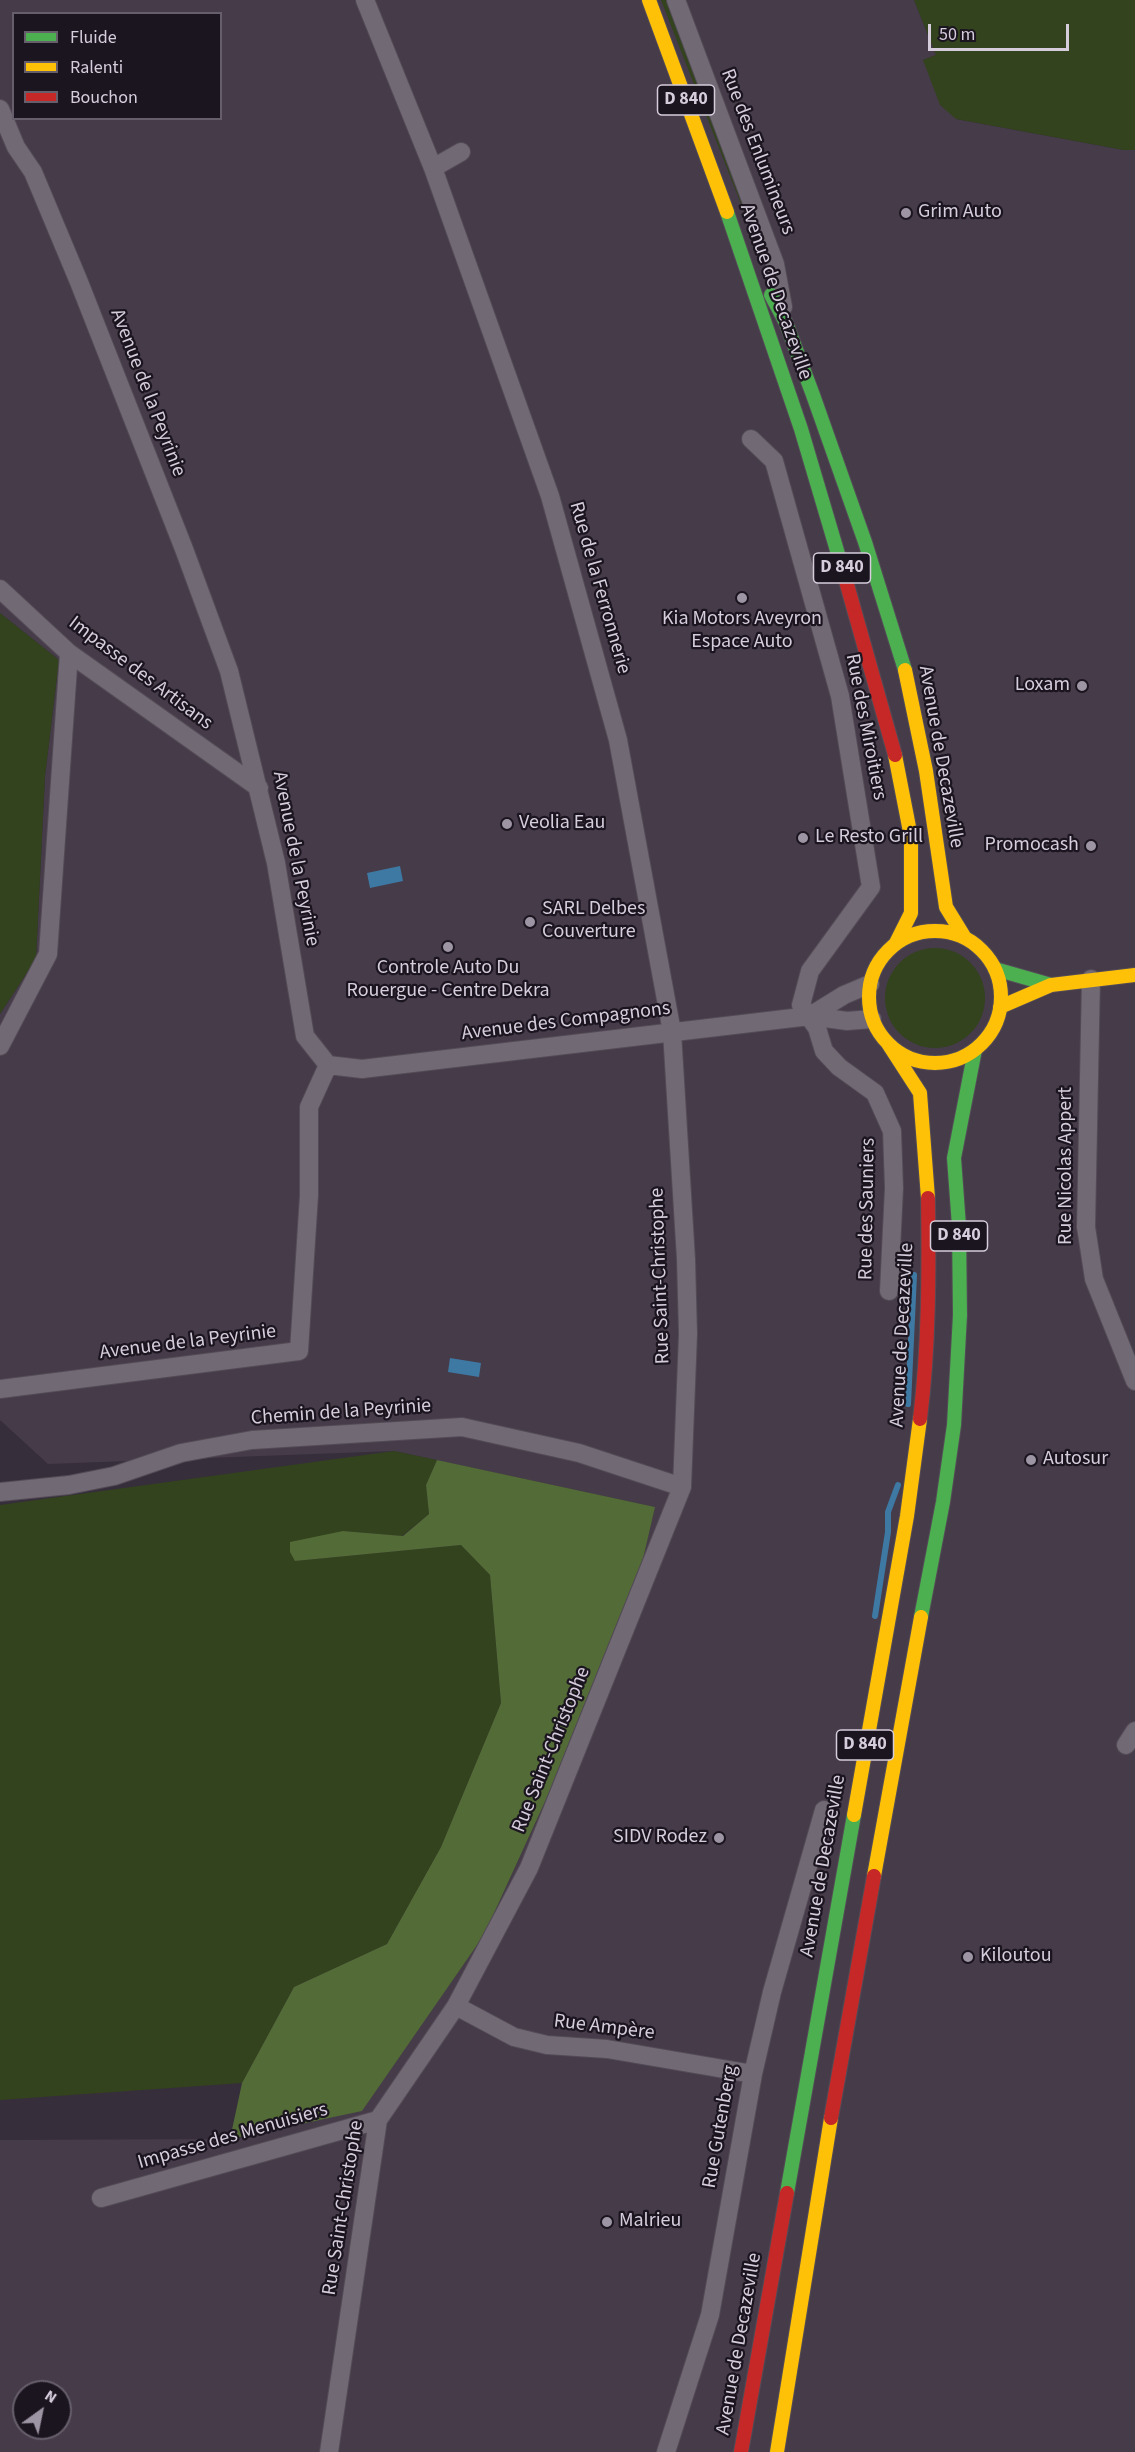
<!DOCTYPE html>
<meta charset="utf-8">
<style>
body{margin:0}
#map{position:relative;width:1135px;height:2452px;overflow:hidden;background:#372e3b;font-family:"Source Sans 3",sans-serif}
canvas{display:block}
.legend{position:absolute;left:12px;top:12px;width:210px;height:108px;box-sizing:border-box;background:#1b151f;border:2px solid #665f6b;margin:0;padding:8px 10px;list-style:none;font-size:18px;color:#d6cddc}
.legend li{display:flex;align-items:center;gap:12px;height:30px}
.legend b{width:30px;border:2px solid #665f6b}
.north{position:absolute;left:12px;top:2380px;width:60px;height:60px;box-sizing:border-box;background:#1b151f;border:2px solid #665f6b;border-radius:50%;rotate:33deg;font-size:16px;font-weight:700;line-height:24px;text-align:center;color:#d6cddc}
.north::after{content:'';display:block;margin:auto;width:21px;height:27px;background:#9e95a4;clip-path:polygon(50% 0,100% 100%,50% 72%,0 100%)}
.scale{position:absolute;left:928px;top:24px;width:141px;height:27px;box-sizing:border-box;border:3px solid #d6cddc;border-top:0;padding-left:8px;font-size:18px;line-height:21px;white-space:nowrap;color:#d6cddc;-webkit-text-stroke:4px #1b151f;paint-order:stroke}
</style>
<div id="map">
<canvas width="1135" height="2452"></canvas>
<ul class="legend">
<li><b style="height:8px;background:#4caf50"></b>Fluide</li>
<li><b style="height:8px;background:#ffc107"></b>Ralenti</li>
<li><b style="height:8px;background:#c62828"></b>Bouchon</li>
</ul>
<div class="north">N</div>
<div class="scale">50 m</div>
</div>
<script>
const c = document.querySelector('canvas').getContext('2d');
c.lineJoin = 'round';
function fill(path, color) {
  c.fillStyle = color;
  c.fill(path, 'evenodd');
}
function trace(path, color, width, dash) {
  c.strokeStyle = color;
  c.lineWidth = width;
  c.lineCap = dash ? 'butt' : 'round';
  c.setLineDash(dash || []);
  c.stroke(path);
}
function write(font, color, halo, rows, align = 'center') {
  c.font = font + ' "Source Sans 3",sans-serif';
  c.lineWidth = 4.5;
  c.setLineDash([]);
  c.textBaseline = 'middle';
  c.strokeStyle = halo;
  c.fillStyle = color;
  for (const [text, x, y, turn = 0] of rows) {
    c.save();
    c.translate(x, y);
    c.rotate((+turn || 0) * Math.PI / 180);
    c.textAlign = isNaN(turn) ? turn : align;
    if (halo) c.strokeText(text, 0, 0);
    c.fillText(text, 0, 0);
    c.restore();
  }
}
const industrial = new Path2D(`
 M0 0H914L936 55 923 60 956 119 1124 150H1135V2452H0V2140L230 2139 362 2110 484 1935 548 1795 643 1559 654 1507 394 1451 48 1464 0 1420V1014L36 959 45 776 59 660 0 613ZM14 14H220V118H14ZM24 2392H60V2428H24Z`);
const green = new Path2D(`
 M661 0H671L763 252 759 250Z
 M914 0H1135V150H1124L956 119 940 105 923 60 936 55Z
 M0 613 59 660 45 776 36 959 0 1014Z
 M885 998a50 50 0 1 1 100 0a50 50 0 1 1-100 0Z
 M394 1451 437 1460 426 1485 429 1514 402 1536 343 1531 295 1561 461 1545 490 1575 501 1703 441 1847 387 1944 294 1987 242 2083 0 2100V1505Z`);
const forest = new Path2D(`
 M437 1460 655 1507 643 1559 548 1795 484 1935 362 2111 230 2139 242 2083 294 1987 387 1944 441 1847 501 1703 490 1575 461 1545 295 1561 290 1552V1542L343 1531 403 1536 429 1514 426 1485Z`);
const water = new Path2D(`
 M400 866 403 881 370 888 367 873Z
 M450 1358 481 1363 479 1377 448 1372Z`);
const stream = new Path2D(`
 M908 1404 914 1275
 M875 1616 888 1532V1512L898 1485`);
const street = new Path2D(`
 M365 0 433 168
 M676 0 775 264 783 307
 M0 109 16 147 33 172 79 282 184 549 229 671 276 863 305 1036 328 1065
 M751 439 774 461 840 696 871 887 810 971 801 1005 817 1028 824 1051 839 1067 875 1093 892 1131 894 1188 889 1291
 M0 589 69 653 259 788
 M1091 979 1086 1227 1094 1279 1135 1381
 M810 1016 844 995 870 984
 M0 1046 48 954 69 653
 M328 1065 362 1069 810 1016 847 1021 872 1019
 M0 1389 299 1351 309 1195V1107L328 1065
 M0 1492 69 1485 114 1476 181 1453 252 1440 462 1427 579 1453 682 1487
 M1126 1745 1135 1731
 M456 2006 514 2037 547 2045 607 2049 753 2074
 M101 2198 378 2120
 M329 2452 378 2120 456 2006 529 1868 682 1487 688 1334 686 1259 672 1032 618 740 550 496 433 168 461 152
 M666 2452 710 2315 753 2074 772 1992 824 1810`);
const fast = new Path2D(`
 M727 212 801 429 846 581
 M771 295 786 323 813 395 865 542 905 670
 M995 969 1051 985
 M921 1617 943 1502 954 1425 960 1315 959 1226 954 1158 975 1050
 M787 2193 854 1815`);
const slow = new Path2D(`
 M649 0 727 212
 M905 670 926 771 946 907 965 938
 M895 755 911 837V913L896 943
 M869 997a66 66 0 1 1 132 0a66 66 0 1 1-132 0Z
 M1000 1007 1051 985 1135 975
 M887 1042 920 1093 928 1198
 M854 1815 907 1516 920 1419
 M874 1876 921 1617
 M777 2452 831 2118`);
const jam = new Path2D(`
 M846 581 895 755
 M920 1419C929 1346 929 1272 928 1198
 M831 2118 874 1876
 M741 2452 787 2193`);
const markers = [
 [906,213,6,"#9e95a4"],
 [742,598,6,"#9e95a4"],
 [1082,686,6,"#9e95a4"],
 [507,824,6,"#9e95a4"],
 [803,838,6,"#9e95a4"],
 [1091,846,6,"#9e95a4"],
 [530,922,6,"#9e95a4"],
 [448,947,6,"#9e95a4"],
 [1031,1460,6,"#9e95a4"],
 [719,1838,6,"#9e95a4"],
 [968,1957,6,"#9e95a4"],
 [607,2222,6,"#9e95a4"]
];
const shields = [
 [686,100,57],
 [842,568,57],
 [959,1236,57],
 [865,1745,57]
];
const shieldNames = [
 ["D 840",686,100],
 ["D 840",842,568],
 ["D 840",959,1236],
 ["D 840",865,1745]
];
const streetNames = [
 ["Rue des Enlumineurs",757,152,69],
 ["Avenue de Decazeville",775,292,71],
 ["Avenue de la Peyrinie",147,393,69],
 ["Rue de la Ferronnerie",599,588,74],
 ["Impasse des Artisans",140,674,37],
 ["Rue des Miroitiers",865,727,79],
 ["Avenue de Decazeville",940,757,80],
 ["Avenue de la Peyrinie",295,859,79],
 ["Avenue des Compagnons",566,1022,-7],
 ["Rue Nicolas Appert",1067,1166,-90],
 ["Rue des Sauniers",868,1209,-89],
 ["Rue Saint-Christophe",661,1276,-92],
 ["Avenue de Decazeville",903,1335,-87],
 ["Avenue de la Peyrinie",188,1343,-7],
 ["Chemin de la Peyrinie",341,1413,-4],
 ["Rue Saint-Christophe",552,1750,-68],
 ["Avenue de Decazeville",824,1866,-80],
 ["Rue Ampère",604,2028,7],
 ["Rue Gutenberg",721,2127,-80],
 ["Impasse des Menuisiers",233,2137,-16],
 ["Rue Saint-Christophe",344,2208,-81],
 ["Avenue de Decazeville",740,2344,-80]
];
const poiNames = [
 ["Grim Auto",918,213],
 ["Kia Motors Aveyron",742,620,"center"],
 ["Espace Auto",742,643,"center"],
 ["Loxam",1070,686,"right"],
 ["Veolia Eau",519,824],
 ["Le Resto Grill",815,838],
 ["Promocash",1079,846,"right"],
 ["SARL Delbes",542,910],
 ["Couverture",542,933],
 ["Controle Auto Du",448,969,"center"],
 ["Rouergue - Centre Dekra",448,992,"center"],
 ["Autosur",1043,1460],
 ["SIDV Rodez",707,1838,"right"],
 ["Kiloutou",980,1957],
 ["Malrieu",619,2222]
];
fill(industrial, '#463b49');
fill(green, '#32431d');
fill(forest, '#536b36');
fill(water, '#3e79a3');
trace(stream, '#3e79a3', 6);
trace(street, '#534b56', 20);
trace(fast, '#534b56', 16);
trace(slow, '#534b56', 16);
trace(jam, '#534b56', 16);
trace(street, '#716a74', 18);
trace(fast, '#4caf50', 14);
trace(slow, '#ffc107', 14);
trace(jam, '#c62828', 14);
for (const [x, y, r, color] of markers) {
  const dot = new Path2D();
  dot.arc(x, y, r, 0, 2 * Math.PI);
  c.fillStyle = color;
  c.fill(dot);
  trace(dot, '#1b151f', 2);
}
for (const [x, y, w] of shields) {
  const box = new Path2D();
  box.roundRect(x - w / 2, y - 15, w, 30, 4.5);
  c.fillStyle = '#1b151f';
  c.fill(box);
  trace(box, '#d6cddc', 1.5);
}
write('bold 18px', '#d6cddc', null, shieldNames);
write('20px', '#d6cddc', '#1b151f', streetNames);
write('20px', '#d6cddc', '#1b151f', poiNames, 'left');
</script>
